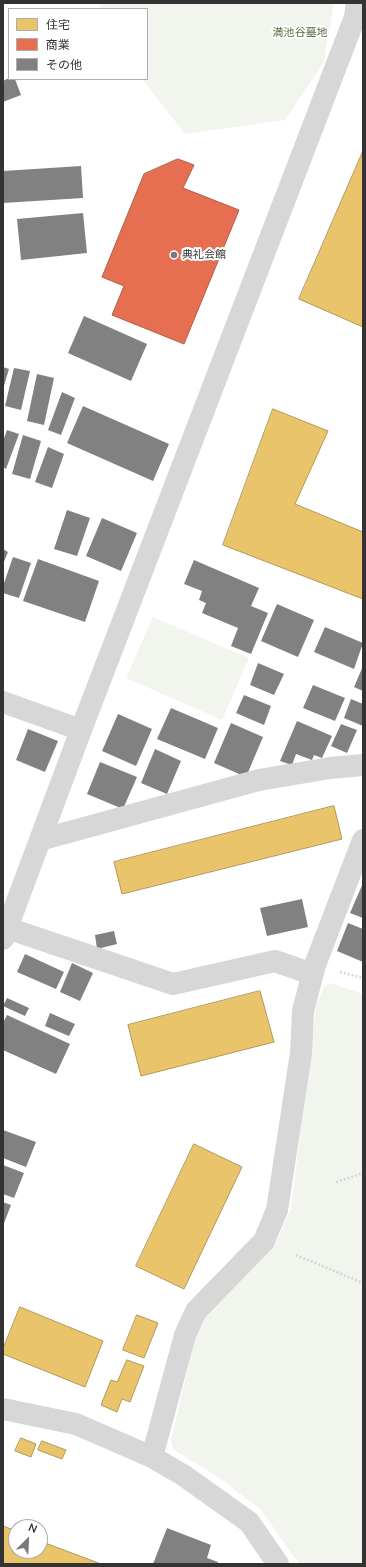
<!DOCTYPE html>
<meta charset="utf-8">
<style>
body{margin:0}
#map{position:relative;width:366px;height:1567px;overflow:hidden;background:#fff;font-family:"Nunito Sans","Noto Sans JP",sans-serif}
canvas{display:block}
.frame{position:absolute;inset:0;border:4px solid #333;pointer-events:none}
.legend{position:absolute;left:8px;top:8px;width:140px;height:72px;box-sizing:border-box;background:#fff;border:1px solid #adadad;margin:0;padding:5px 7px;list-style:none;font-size:12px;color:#333}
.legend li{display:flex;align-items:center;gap:8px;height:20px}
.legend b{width:20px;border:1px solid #adadad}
.north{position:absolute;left:8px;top:1519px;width:40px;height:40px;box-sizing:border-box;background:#fff;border:1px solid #adadad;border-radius:50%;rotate:24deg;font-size:11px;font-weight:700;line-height:16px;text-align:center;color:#333}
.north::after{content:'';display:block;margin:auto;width:14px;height:18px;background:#7a7a7a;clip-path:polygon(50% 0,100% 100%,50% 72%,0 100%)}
</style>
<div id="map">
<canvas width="366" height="1567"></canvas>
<div class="frame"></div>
<ul class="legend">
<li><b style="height:11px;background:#e9c46a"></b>住宅</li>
<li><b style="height:11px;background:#e76f51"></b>商業</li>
<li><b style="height:11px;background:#818181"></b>その他</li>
</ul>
<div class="north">N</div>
</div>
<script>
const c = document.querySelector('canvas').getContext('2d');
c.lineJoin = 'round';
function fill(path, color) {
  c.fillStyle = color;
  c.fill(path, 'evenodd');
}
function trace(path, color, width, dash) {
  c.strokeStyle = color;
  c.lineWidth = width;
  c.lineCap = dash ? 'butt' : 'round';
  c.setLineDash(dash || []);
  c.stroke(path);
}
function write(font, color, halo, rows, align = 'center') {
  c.font = font + ' "Nunito Sans","Noto Sans JP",sans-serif';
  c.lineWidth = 4;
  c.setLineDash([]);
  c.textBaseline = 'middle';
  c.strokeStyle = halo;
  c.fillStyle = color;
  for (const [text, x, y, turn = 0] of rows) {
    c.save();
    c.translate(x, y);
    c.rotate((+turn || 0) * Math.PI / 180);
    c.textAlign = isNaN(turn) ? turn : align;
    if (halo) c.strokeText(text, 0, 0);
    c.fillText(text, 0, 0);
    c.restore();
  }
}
const green = new Path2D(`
 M99 3H334L324 62 285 120 185 134 142 79H147V9H101Z
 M153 617 249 658 222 720 126 678Z
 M331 983 363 994V1564H299L261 1510 221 1479 174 1450 171 1441 195 1337 201 1321 276 1243 291 1208 316 1007 324 987Z`);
const homes = new Path2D(`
 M363 151V327L299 299Z
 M273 409 328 431 295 504 363 532V599L223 545Z
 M334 806 342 839 122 894 114 862Z
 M260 991 274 1042 141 1076 128 1025Z
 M194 1144 242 1167 184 1289 136 1266Z
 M20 1307 103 1341 85 1387 3 1354V1349Z
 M137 1315 158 1323 144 1358 123 1350Z
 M127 1360 144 1366 130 1402 122 1399 117 1412 101 1405 111 1380 117 1382Z
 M21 1438 36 1444 31 1457 15 1451Z
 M42 1441 66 1450 62 1459 38 1450Z
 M3 1526 16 1531V1551H40V1541L101 1564H3Z`);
const shops = new Path2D(`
 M178 159 194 165 183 188 239 210 184 344 112 315 124 286 102 277 144 174Z`);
const building = new Path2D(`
 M9 78 15 79 21 95 3 102V81Z
 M81 166 83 198 3 203V171Z
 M83 213 87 253 21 260 17 219Z
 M84 316 147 344 131 381 68 353Z
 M3 367 9 369 3 389Z
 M14 368 30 371 21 410 5 406Z
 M37 374 54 378 44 425 27 421Z
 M62 392 75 398 61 435 48 430Z
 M83 406 169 444 153 481 67 443Z
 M7 430 19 434 6 469 3 467V441Z
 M23 435 41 441 30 479 12 474Z
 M48 447 64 454 52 488 35 482Z
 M67 510 90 518 77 556 54 549Z
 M102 518 137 533 121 571 86 556Z
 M3 549 8 552 3 564Z
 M13 557 31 563 19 598 3 593V586Z
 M38 559 99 581 85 622 23 601Z
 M194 560 259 588 251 606 268 613 251 654 231 646 238 628 202 613 206 603 199 600 202 591 184 584Z
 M277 604 314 620 298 657 261 641Z
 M325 627 363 643 354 669 314 652Z
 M258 663 284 674 274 695 250 685Z
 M363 666V691L354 687Z
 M313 685 345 698 335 721 303 708Z
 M244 695 271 706 264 725 236 713Z
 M351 699 363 704V726L344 718Z
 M171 708 218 728 205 759 157 739Z
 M118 714 152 729 136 766 102 751Z
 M297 721 332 736 322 758 314 755 312 760 296 754 292 765 280 761Z
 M231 723 263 737 246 777 214 763Z
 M341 724 357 730 347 753 331 746Z
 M28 729 58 741 45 772 16 760Z
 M155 749 181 761 167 794 141 783Z
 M100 762 137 777 123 809 87 794Z
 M363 883V918L350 913Z
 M302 899 308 927 267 936 260 908Z
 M348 923 363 929V962L337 951Z
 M114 931 117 944 97 949 95 935Z
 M25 954 64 972 56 989 17 972Z
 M72 963 93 973 80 1001 60 992Z
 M7 998 29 1008 25 1016 3 1006Z
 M50 1013 75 1024 69 1036 45 1026Z
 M7 1015 70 1044 56 1074 3 1050V1023Z
 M3 1130 36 1142 26 1167 3 1158Z
 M3 1165 24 1173 14 1198 3 1194Z
 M3 1202 11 1205 3 1226Z
 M167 1528 211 1545 207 1558 218 1562 217 1564H153Z`);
const path = new Path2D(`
 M340 972 363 978
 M336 1182 363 1173
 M296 1255 363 1283`);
const street = new Path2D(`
 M3 702 81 730
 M40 840 259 780 330 768 363 765
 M7 928 173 984 275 961 312 974
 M3 939 81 730 355 17 357 3
 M3 1409 76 1424 152 1457 183 1475 249 1522 278 1564
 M152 1457 185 1335 196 1311 264 1241 277 1210 301 1053 303 1011 315 965 363 840`);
const markers = [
 [174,255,4,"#7a7a7a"]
];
const parkNames = [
 ["満池谷墓地",300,33]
];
const poiNames = [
 ["典礼会館",182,255]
];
fill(green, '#f1f5ed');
fill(homes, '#e9c46a');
trace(homes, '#b2985a', 1);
fill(shops, '#e76f51');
trace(shops, '#b15d48', 1);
fill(building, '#818181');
trace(path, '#d6d6d6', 2.5, [2, 2]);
trace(street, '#d7d7d7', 22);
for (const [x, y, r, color] of markers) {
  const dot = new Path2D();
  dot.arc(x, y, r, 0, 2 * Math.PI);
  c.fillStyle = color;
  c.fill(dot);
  trace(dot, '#fff', 1.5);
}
write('11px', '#56703f', '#fff', parkNames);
write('11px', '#333', '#fff', poiNames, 'left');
</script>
